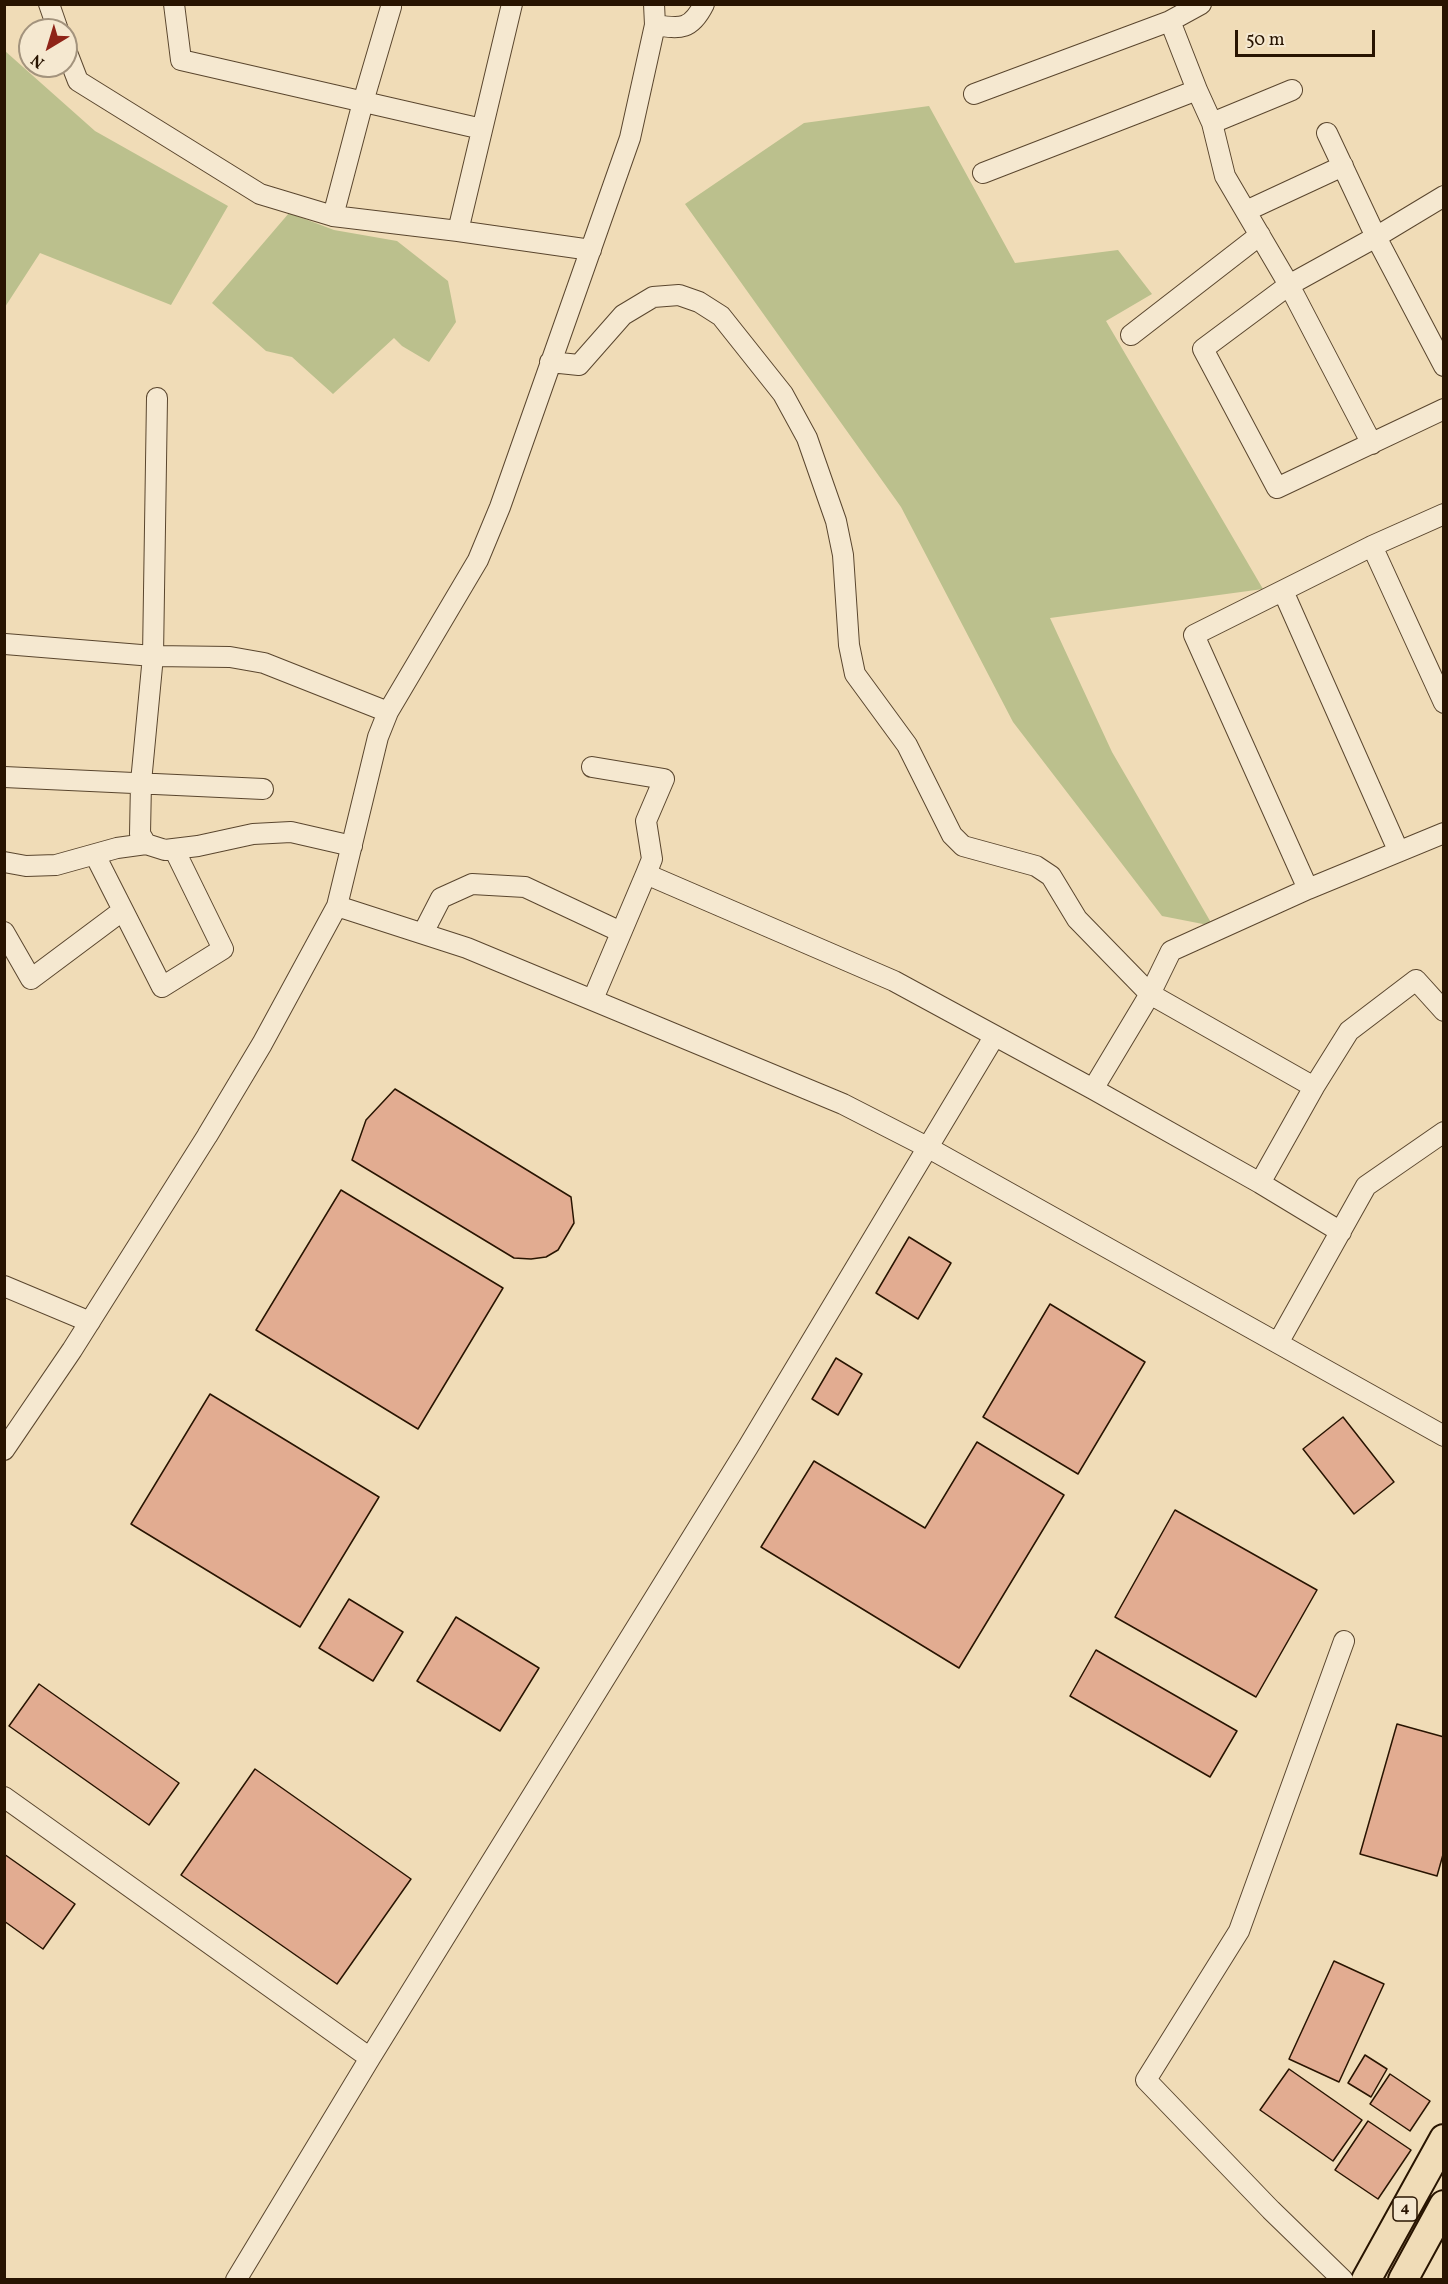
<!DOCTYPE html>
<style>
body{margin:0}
#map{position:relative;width:1448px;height:2284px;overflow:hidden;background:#f0dcb7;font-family:Vollkorn,serif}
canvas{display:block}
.frame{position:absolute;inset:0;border:6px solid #281401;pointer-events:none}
.north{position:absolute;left:18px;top:18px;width:60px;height:60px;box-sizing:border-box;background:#f5e8d0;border:2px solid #a3937d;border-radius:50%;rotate:218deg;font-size:16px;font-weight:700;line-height:24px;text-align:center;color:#281401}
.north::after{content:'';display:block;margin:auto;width:21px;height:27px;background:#8f2418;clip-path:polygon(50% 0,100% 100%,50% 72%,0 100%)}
.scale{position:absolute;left:1235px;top:30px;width:140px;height:27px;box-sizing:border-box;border:3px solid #281401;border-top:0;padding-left:8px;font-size:18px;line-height:21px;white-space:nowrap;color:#281401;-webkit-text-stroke:4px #f5e8d0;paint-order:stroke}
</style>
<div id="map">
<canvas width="1448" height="2284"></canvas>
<div class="frame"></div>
<div class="north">N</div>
<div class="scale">50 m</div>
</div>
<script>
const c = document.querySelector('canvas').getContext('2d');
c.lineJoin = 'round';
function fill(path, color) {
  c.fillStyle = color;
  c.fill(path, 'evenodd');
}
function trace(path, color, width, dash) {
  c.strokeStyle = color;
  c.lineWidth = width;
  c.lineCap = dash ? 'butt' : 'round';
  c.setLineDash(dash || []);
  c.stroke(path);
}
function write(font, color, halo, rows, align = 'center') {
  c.font = font + ' Vollkorn,serif';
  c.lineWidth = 4.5;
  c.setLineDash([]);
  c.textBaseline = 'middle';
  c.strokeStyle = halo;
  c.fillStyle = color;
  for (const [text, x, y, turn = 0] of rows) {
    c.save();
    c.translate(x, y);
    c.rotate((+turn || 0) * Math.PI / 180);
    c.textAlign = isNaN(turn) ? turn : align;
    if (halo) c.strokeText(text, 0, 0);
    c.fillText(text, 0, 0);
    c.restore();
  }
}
const green = new Path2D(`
 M5 51 95 131 228 206 171 305 40 253 5 307Z
 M929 106 1015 263 1118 250 1152 294 1106 321 1263 589 1050 618 1112 752 1213 926 1162 916 1013 722 901 507 685 204 804 123Z
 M289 213 334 230 397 241 448 281 456 322 429 362 402 346 394 338 333 394 292 357 266 351 212 303Z`);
const building = new Path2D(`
 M395 1089 571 1197 574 1223 558 1250 546 1257 531 1259 514 1258 352 1160 366 1120Z
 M341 1190 503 1288 418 1429 256 1330Z
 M909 1237 951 1263 918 1319 876 1293Z
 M1050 1304 1145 1362 1078 1474 983 1417Z
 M836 1358 862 1374 838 1415 812 1399Z
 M210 1394 379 1497 300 1627 131 1524Z
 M1343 1417 1394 1482 1354 1514 1303 1449Z
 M977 1442 1064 1495 959 1668 761 1547 814 1461 925 1528Z
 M1175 1510 1317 1590 1256 1697 1115 1617Z
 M349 1599 403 1632 373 1681 319 1648Z
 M456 1617 539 1668 500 1731 417 1681Z
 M1096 1650 1237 1731 1210 1777 1070 1696Z
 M39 1684 179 1783 149 1825 9 1726Z
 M1397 1724 1444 1737V1851L1437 1876 1360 1854Z
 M255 1769 411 1879 337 1984 181 1875Z
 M4 1854 75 1904 43 1949 4 1921Z
 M1334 1961 1384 1984 1339 2082 1289 2059Z
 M1365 2055 1387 2069 1371 2097 1348 2083Z
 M1289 2069 1362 2120 1333 2161 1260 2110Z
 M1390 2074 1430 2101 1410 2131 1370 2104Z
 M1368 2121 1411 2150 1378 2199 1335 2170Z`);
const minor = new Path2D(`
 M49 4 58 30
 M174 4 181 60 482 129
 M655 25C681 29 691 30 704 4
 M66 50 78 81 260 194 333 216 458 231 591 250
 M1197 90 1212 123 1225 176 1289 285 1372 444
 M974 94 1170 21
 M1212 123 1292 90
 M1327 133 1376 237 1444 366
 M983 173 1197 90 1170 21 1201 4
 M1444 196 1376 237 1289 285 1203 349 1277 488 1444 409
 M1246 211 1343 166
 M333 216 363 102 391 7
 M458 231 512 4
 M1131 335 1260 235
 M550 362 579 365 623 315 653 297 679 295 699 302 721 316 783 394 807 438 836 521 843 555 849 645 855 674 907 745 952 835 963 846 1036 866 1051 876 1077 919 1150 994 1314 1087 1260 1183
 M157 398 153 656 141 782 140 834 146 844 165 850 198 846 253 834 291 832 352 846
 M1372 546 1444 703
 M1283 591 1398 850
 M5 644 153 656 230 657 264 663 388 712
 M592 767 664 779 646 821 652 859 646 874
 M4 777 263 789
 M95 855 162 987 223 949 174 849
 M4 862 26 866 56 865 117 848 146 844
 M1308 889 1194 635 1372 546 1444 514
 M337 906 467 948 843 1104 927 1147 1444 1436
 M4 932 31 979 122 911
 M423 933 441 898 472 884 525 887 621 932
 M593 999 646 874 894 981 1093 1089 1260 1183 1341 1232
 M1314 1087 1349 1031 1416 980 1444 1011
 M1093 1089 1150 994 1171 951 1308 889 1444 833
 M4 1286 90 1322
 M1278 1343 1366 1186 1444 1132
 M4 1450 72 1350 207 1136 262 1044 337 906 378 737 388 712 478 560 500 507 630 138 655 25 654 4
 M4 1797 370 2058
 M236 2280 370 2058 748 1447 994 1037
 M1343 2280 1271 2210 1146 2080 1239 1931 1344 1641`);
const highway = new Path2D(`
 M1366 2280 1444 2139
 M1403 2280 1444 2205`);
const shields = [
 [1405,2209,24]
];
const shieldNames = [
 ["4",1405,2209]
];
fill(green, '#bbc08d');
fill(building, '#e2ac91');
trace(building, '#281401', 1.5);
trace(minor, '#5a462e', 22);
trace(highway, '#281401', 32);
trace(minor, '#f5e8d0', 20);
trace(highway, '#f0dcb7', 28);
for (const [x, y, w] of shields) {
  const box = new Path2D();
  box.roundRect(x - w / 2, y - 12, w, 24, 4.5);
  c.fillStyle = '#f5e8d0';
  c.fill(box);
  trace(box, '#281401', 1.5);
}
write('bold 15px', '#281401', null, shieldNames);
</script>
